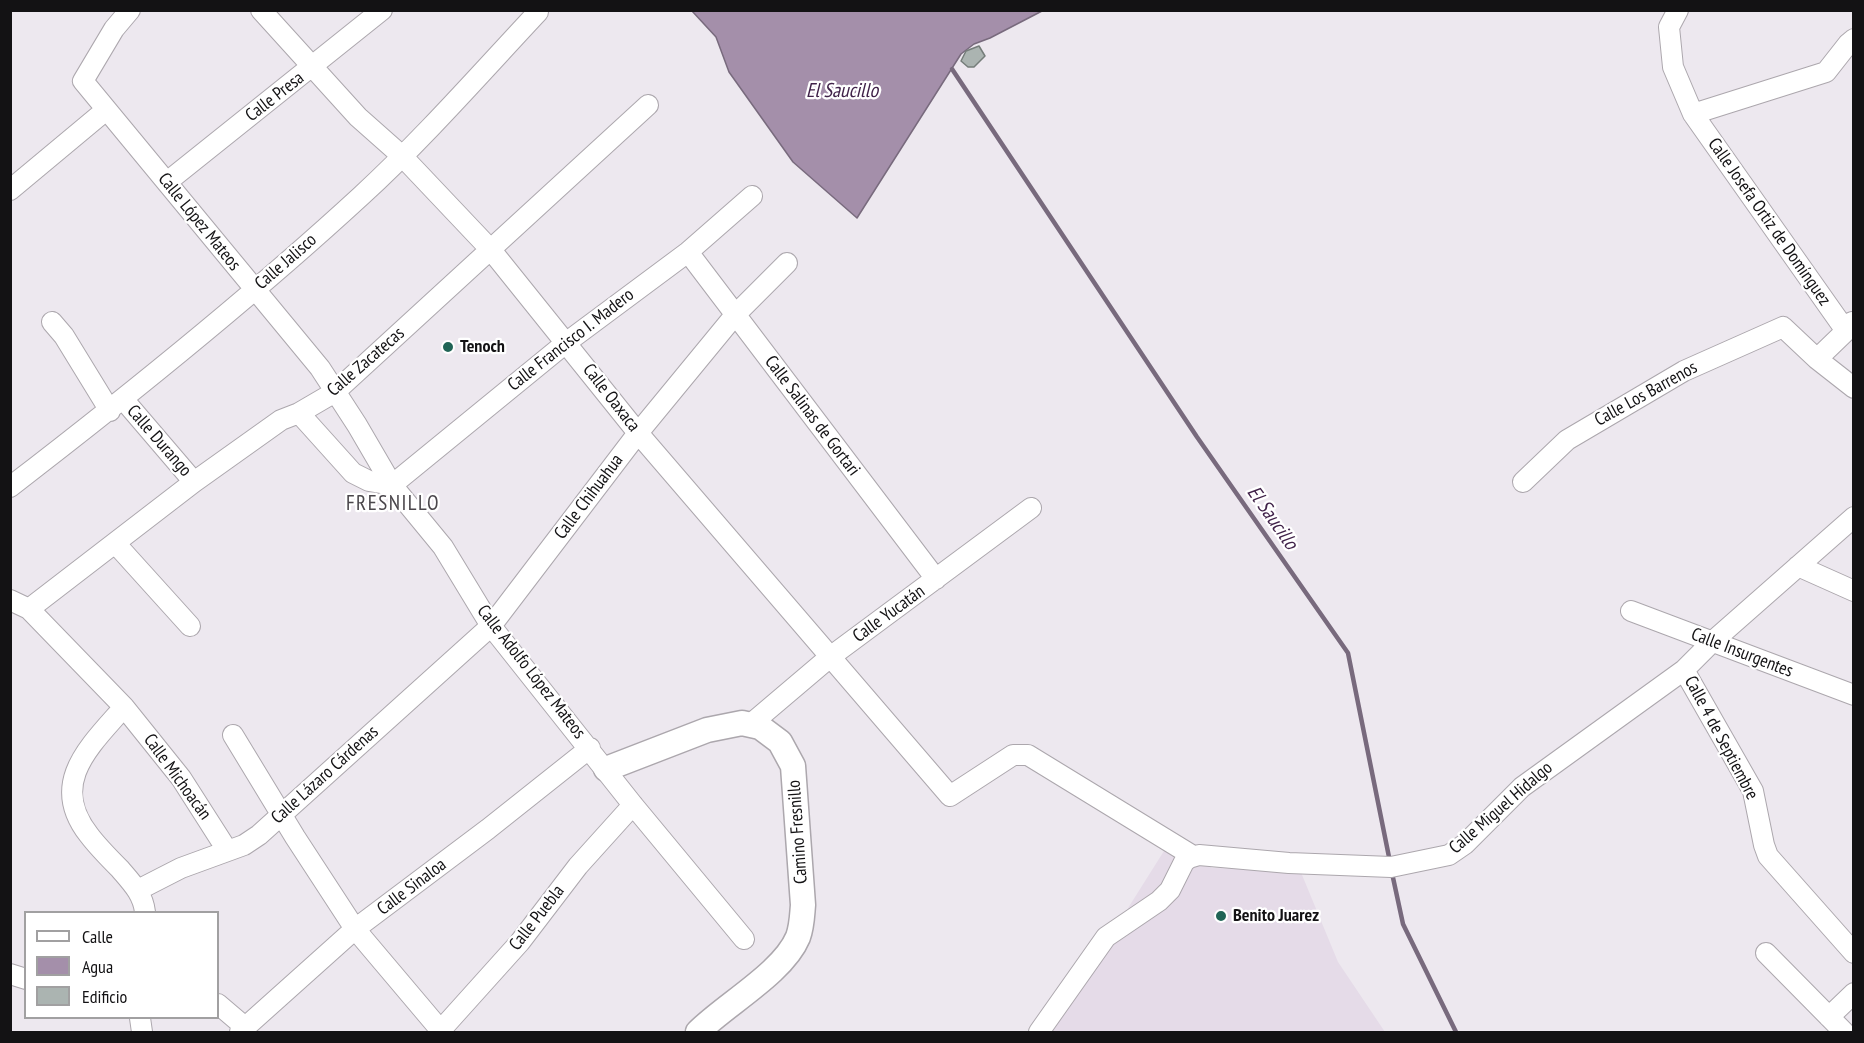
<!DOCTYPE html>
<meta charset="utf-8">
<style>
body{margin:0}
#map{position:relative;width:1864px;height:1043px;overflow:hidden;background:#ede8ef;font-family:"PT Sans Narrow",sans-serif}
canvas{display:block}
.frame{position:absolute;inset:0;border:12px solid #131214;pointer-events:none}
.legend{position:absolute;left:24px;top:911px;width:195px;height:108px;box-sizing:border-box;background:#fff;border:2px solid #a1a0a1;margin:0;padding:8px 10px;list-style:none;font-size:18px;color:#131214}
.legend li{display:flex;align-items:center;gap:12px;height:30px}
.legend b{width:30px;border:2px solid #a1a0a1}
</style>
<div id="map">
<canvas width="1864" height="1043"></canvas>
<div class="frame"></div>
<ul class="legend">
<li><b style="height:8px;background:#fff"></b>Calle</li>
<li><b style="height:16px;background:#a48faa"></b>Agua</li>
<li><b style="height:16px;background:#abb4b1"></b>Edificio</li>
</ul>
</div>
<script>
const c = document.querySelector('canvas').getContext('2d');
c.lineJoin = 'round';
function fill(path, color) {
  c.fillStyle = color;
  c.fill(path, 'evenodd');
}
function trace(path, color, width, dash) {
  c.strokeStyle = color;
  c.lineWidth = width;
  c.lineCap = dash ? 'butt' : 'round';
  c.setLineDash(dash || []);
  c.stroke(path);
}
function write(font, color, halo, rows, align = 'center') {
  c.font = font + ' "PT Sans Narrow",sans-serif';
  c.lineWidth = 4.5;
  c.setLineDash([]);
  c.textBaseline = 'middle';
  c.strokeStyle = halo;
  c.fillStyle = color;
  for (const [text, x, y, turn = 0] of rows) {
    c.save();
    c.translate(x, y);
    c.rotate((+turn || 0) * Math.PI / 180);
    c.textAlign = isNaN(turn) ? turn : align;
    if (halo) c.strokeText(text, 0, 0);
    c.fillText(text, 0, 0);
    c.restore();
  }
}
const built = new Path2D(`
 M1169 843 1212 868 1300 870 1338 962 1385 1032H1050Z`);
const water = new Path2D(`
 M692 11H1042L990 38 974 44 961 54 857 218 793 162 729 72 716 37Z`);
const stream = new Path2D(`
 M952 69 1197 437 1348 653 1390 862
 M1392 873 1403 924 1456 1032`);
const building = new Path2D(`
 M979 46 985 56 974 67H968L961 61 966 51Z`);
const minor = new Path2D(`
 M130 10 114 29 83 81 320 368 357 425 392 485 443 547 491 626 633 805 744 939
 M261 10 358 117 402 156 491 250 638 433 950 796 1013 755H1028L1193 856
 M1678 10 1669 27 1673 67 1693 114 1846 331
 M1693 114 1826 72 1848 44 1854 39
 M167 182 382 10
 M10 190 106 110
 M688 252 936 579
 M52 322 64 336 110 411
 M1817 359 1846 331 1852 322
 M123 399 194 482
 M299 413 353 473 369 481 392 485 567 342 688 252 752 196
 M1523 482 1567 440 1684 371 1783 327 1817 359 1854 388
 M10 487C131 394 249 299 361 196 423 139 480 74 538 12
 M115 543 190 626
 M1798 566 1854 591
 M10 600 29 609 124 707 181 778 227 850
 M29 609 194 482 281 420 299 413 335 392 648 105
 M1631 611 1854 695
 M1684 670 1753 791 1764 845 1768 856 1854 953
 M124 707C90 746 48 783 89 835 98 847 109 858 120 869 132 883 143 894 145 912
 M751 724 830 657 1031 508
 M233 735 295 837 355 929 442 1032
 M138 890 181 868 244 845 259 835 491 626 638 433 735 315 787 263
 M1766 953 1844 1032
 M10 974 26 979
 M218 1004 245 1027
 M1829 1017 1854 993
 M140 1018 142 1032
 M440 1031 520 942 578 866 633 805
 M240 1032 355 929 488 829 590 748
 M1039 1032 1106 937 1159 901 1170 890 1184 862 1189 858 1199 855 1289 863 1391 867 1449 855 1465 844 1522 787 1684 670 1712 642 1854 517`);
const tertiary = new Path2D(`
 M606 769 707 730 742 723 760 727 780 742 793 766 803 905C802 916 802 926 798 937 783 973 726 1004 698 1032`);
const markers = [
 [448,347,6,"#206456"],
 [1221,916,6,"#206456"]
];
const streetNames = [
 ["Calle Presa",275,97,-38],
 ["Calle López Mateos",199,222,51],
 ["Calle Josefa Ortiz de Domínguez",1769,222,55],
 ["Calle Jalisco",286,262,-41],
 ["Calle Francisco I. Madero",571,340,-38],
 ["Calle Zacatecas",366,362,-41],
 ["Calle Los Barrenos",1646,394,-29],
 ["Calle Oaxaca",611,398,52],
 ["Calle Salinas de Gortari",812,416,53],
 ["Calle Durango",159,441,49],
 ["Calle Chihuahua",589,497,-53],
 ["Calle Yucatán",889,614,-36],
 ["Calle Insurgentes",1742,653,21],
 ["Calle Adolfo López Mateos",531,672,52],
 ["Calle 4 de Septiembre",1721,738,62],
 ["Calle Lázaro Cárdenas",325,775,-42],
 ["Calle Michoacán",177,777,54],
 ["Calle Miguel Hidalgo",1501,808,-41],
 ["Camino Fresnillo",798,832,-94],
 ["Calle Sinaloa",412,887,-37],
 ["Calle Puebla",537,918,-52]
];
const poiNames = [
 ["Tenoch",460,347],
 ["Benito Juarez",1233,916]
];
const waterNames = [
 ["El Saucillo",842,91],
 ["El Saucillo",1272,518,55]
];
const quarterNames = [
 ["FRESNILLO",393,504]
];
fill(built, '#e5dbe8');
fill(water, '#a48faa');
trace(water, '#786a7d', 1.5);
trace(stream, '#786a7d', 4.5);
fill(building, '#abb4b1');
trace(building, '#757d7a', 1.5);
trace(minor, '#aca7ad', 22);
trace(tertiary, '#aca7ad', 27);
trace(minor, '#fff', 20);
trace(tertiary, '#fff', 24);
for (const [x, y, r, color] of markers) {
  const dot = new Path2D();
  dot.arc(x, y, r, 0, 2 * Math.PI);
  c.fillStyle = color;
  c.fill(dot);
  trace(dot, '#fff', 2);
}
write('18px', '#131214', '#fff', streetNames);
write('bold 18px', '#131214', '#fff', poiNames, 'left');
write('italic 20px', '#402249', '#fff', waterNames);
c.letterSpacing = '1.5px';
write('21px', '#4a464b', '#fff', quarterNames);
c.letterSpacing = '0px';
</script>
